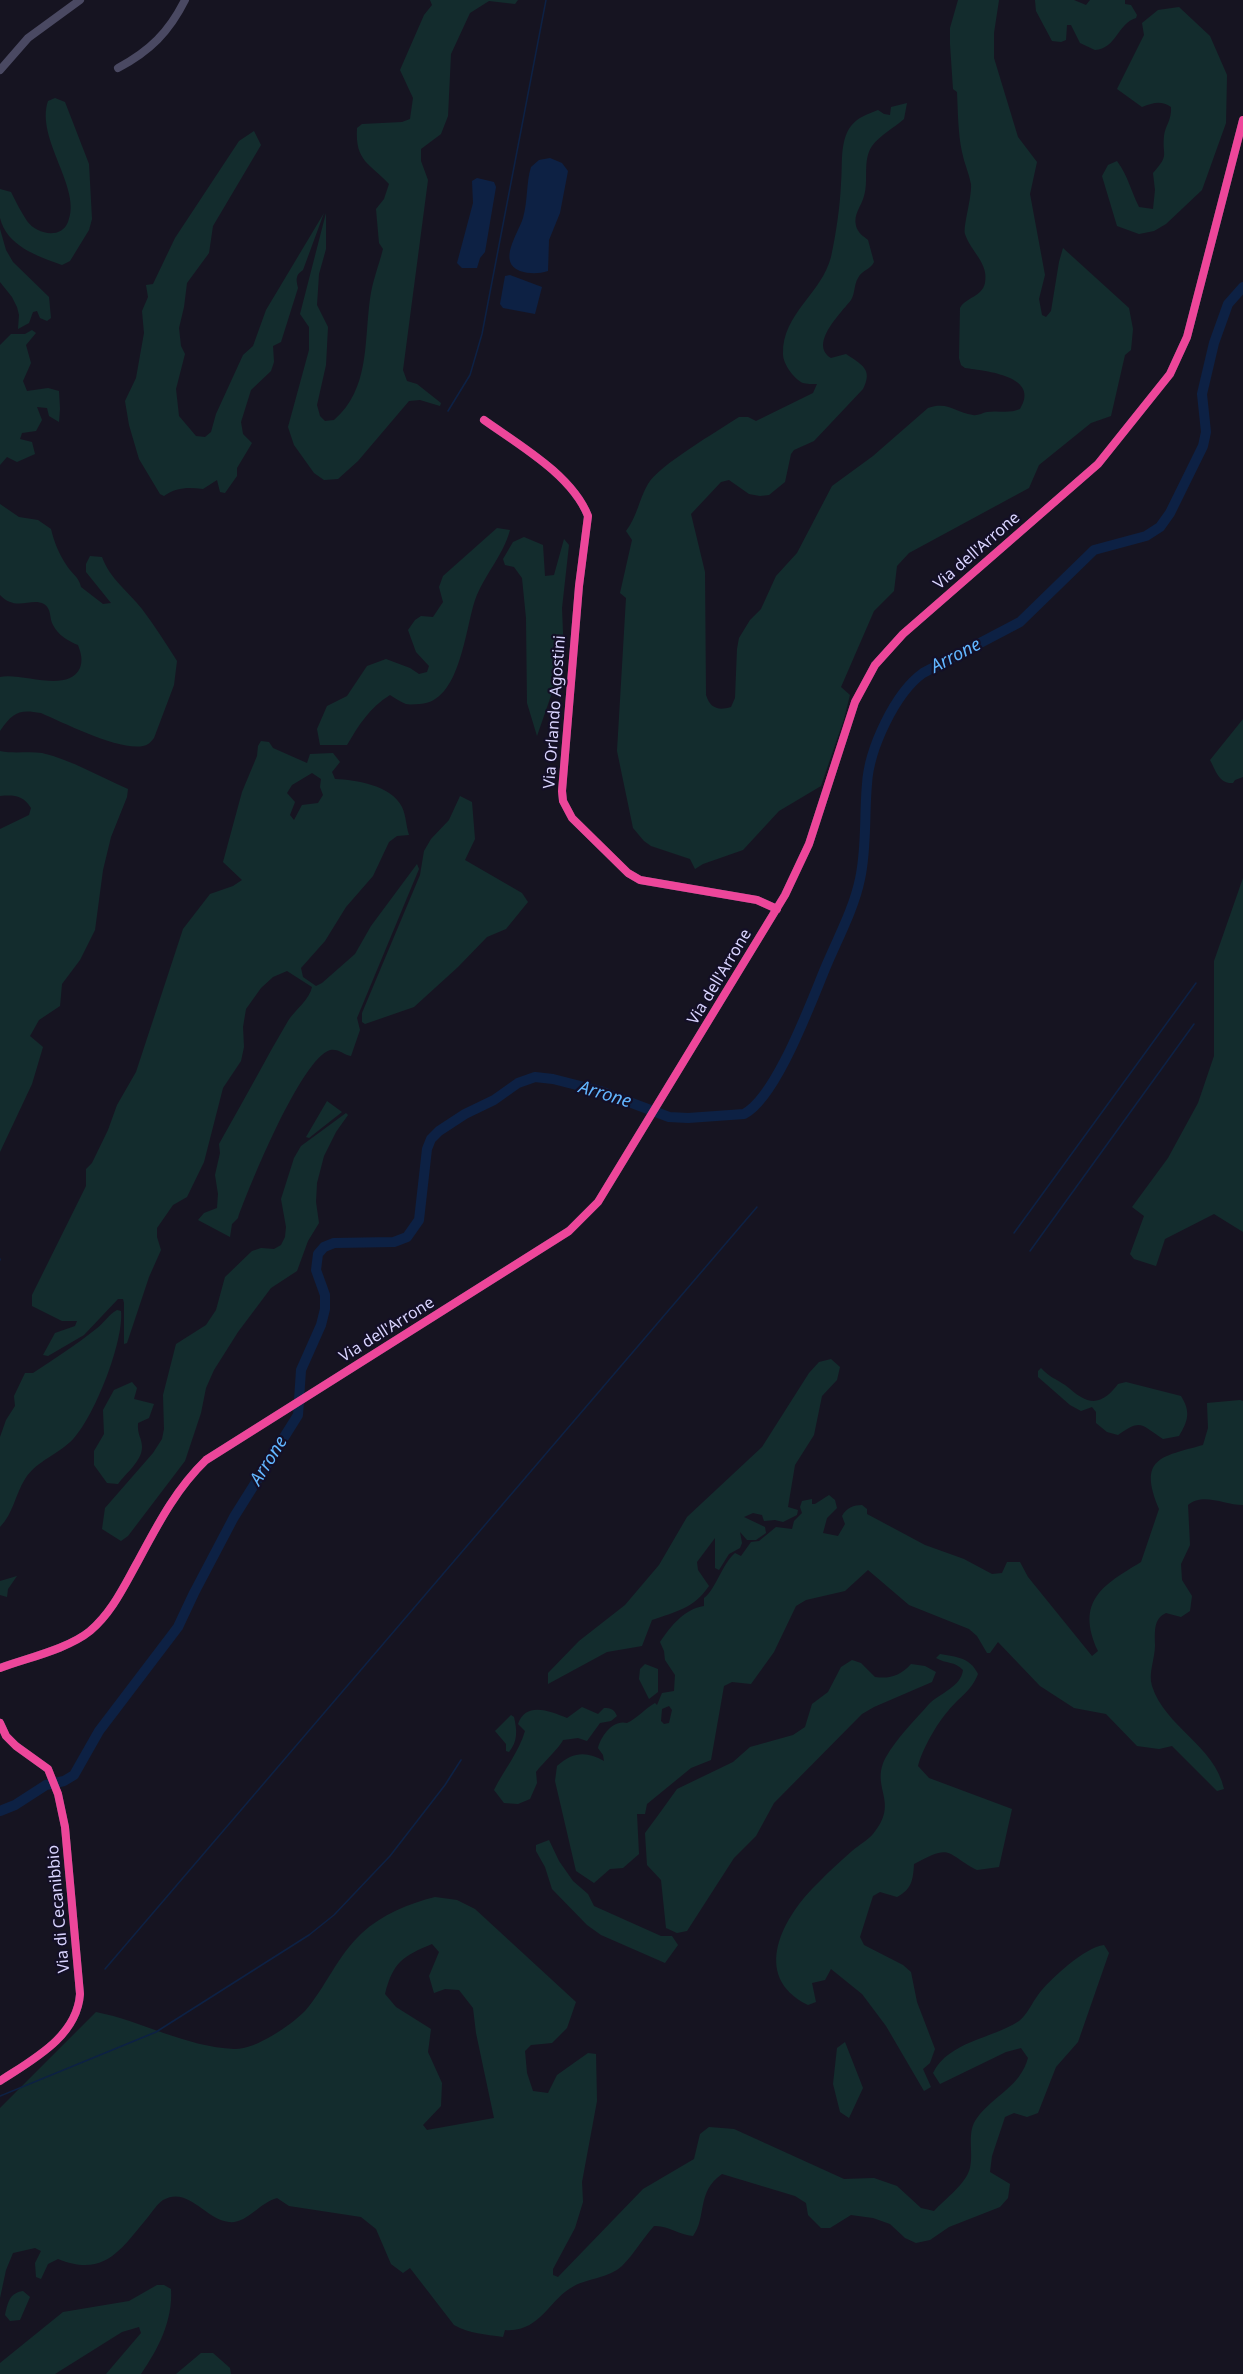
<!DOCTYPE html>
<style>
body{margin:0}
canvas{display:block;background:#161421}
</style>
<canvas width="1243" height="2374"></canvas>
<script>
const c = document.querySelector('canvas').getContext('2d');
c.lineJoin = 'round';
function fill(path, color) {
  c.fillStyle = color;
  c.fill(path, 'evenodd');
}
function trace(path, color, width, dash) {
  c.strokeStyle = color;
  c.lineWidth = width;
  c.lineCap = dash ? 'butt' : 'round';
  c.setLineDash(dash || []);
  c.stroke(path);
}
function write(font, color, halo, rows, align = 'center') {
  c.font = font + ' "Noto Sans",sans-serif';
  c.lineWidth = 4.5;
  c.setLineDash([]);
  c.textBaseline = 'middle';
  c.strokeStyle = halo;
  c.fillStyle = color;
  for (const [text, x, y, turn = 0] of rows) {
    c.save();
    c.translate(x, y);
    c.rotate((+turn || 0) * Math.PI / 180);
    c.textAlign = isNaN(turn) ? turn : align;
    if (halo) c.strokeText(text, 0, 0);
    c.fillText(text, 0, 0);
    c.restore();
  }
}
const green = new Path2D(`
 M430 0H518L515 4 489 1 470 13 451 54 448 116 441 134 421 149V161L428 180 403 370 407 381 417 384 441 403 440 406 420 400 409 401 358 461 338 479 324 480 314 473 294 445 288 427 309 350V327L300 314 326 213V249L319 274 317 305 328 327 326 365 317 405 320 416 325 421 334 420C370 389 364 342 370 299 372 282 379 265 383 249L379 243 376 209 384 199 389 184C370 163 355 162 357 128L362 124 402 122 410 119 413 98 400 70 424 15 432 5Z
 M958 0H999L994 33V58L1018 137 1037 162 1030 194 1045 275 1039 299 1042 315 1046 317 1051 311 1059 262 1063 248 1129 308 1133 329 1131 350 1125 355 1111 416 1091 423 1039 465 1029 488 909 553 897 566 894 591 874 611 841 687 850 695 844 719 821 786 779 811 743 850 703 864 695 869 690 859 651 846 644 841 633 828 617 751 626 598 620 593 632 540 626 531C637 517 639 499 648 484 659 465 718 431 739 417H748L756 421 813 393 817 384C813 384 806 384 803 383 794 379 783 364 783 354 782 314 822 293 831 257 836 234 840 207 841 184 843 166 839 142 851 126 858 117 868 114 878 110L884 114 890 115 891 107 907 103 904 119C894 128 880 135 872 146 862 161 869 180 864 196 861 207 853 214 856 226 858 233 863 236 868 240L874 262C870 270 862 270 858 278 854 284 855 294 851 300 842 312 808 344 831 358L846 354C862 365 873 369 863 389L814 441 794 450 791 454 785 482 769 495 760 496 749 494 729 480 721 482 691 514 705 572 706 695C710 708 718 711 731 707L735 698 737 649 739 638 750 620 761 609 776 576 797 553 832 486 873 456 928 408C949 401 955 413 973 415 978 416 982 413 987 412 998 410 1009 414 1020 409 1041 376 986 371 965 368L961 365 959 358 960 308C966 297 982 297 985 283 989 263 971 252 965 234 963 226 972 198 971 184 969 173 964 163 962 152 958 133 958 112 957 92L953 89 950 44V28Z
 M1035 0H1074L1086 5 1090 0H1125V4L1131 5 1137 15 1136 18C1118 23 1116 49 1095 50L1080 43 1071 25H1067L1066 40 1061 42 1052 41 1036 11Z
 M1179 7 1210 36 1227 75 1226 123 1202 190 1166 224 1154 231 1139 234 1117 226 1102 176 1108 165 1117 161C1129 178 1130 189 1139 207L1153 209 1155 190 1153 173C1170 154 1162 157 1164 136 1165 126 1172 120 1171 107 1161 100 1153 103 1142 107L1117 89 1144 35 1142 23 1158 10Z
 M55 98 65 102 89 164 92 219 89 230 70 261 62 265C37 256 7 246 0 218 0 209 0 198 0 189L11 192C16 202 21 212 27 221 36 234 61 240 68 222 83 189 35 139 48 101Z
 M254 131 261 145 213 226 209 253 187 283 184 307 179 328 181 346 185 354 176 389 179 416 196 436 205 437 211 432 216 414 243 355 253 346 266 310 324 213 303 270C295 275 296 280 298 288L281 342 273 346 274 362 271 371 251 390 241 422 243 434 252 443 237 468V476L225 493 220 492 217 480 203 489C189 487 176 487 164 496L160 494 139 459 129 425 125 401 136 378 144 333 142 311 148 297 146 285 153 284 175 238 239 141Z
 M0 229 6 250 13 262 49 297 51 318 47 321 40 318 37 311 33 312 29 323 18 329 19 315 17 307 12 297 0 282Z
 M32 330 36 333 26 345 31 363 23 381 27 391 48 388 59 391 60 409 59 422 49 416 47 408 37 407 42 420 36 431 22 433 20 439 32 442 35 454 17 462 7 457 0 465V345L11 334H25Z
 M0 504 19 517 38 520 51 529C54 542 59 554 67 566 72 574 79 577 81 587L103 604 111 603 86 572V564L90 556 102 557C110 579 128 591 142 609 155 626 166 644 177 661L174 685 154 738C151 742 148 745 143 746 120 751 64 723 41 713 19 709 13 712 0 731V677C21 672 68 694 80 668 83 660 81 653 78 645 68 641 58 635 53 625 49 618 52 609 44 604 31 597 16 612 0 595Z
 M497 528 510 530C503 556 484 575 475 600 465 630 460 702 420 704 415 704 410 705 406 704 401 702 395 698 390 695 369 708 359 725 347 745H320L317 729 327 706 347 696 367 666 386 659 410 668 419 674 427 672 429 666 416 652 408 630 415 620 421 616 433 617 443 602 439 587 443 576Z
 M524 537 543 545 545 576 554 575 564 539 569 545 562 608 564 658 537 736 527 703 526 618 522 578 514 567 505 565 503 559 513 542Z
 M1243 719V777L1235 780 1233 783C1219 784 1216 771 1210 760Z
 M261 741 269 742 273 748 307 763 310 754 333 753 340 762 332 772 335 779C356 780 391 785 402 807 406 815 406 826 409 835L397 836 389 842 373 876 346 907 325 941 301 968 303 977 316 986 322 983 355 954 371 926 417 864 419 869 357 1018 360 1030 351 1056C344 1055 338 1048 330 1050 301 1059 249 1187 238 1218L232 1224 230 1237 198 1220 204 1213 217 1208 218 1194 215 1175 220 1153 219 1144 224 1135C246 1097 266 1058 288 1021 295 1010 310 999 312 987L287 971 273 977 261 988 246 1009 243 1027 244 1047 241 1061 223 1088 204 1162 187 1197 173 1205 157 1228V1237L161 1250 149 1277 127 1343 124 1344V1303L123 1299H118L84 1335 48 1356 43 1355 55 1333 75 1326 77 1321H62L32 1306V1295L86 1186V1169L92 1163 108 1130 117 1105 136 1072 183 929 210 894 233 886 242 880 223 862 242 792 257 756 258 746ZM312 773 321 779 320 787 323 795 318 803 302 805 294 820 290 815 295 802 287 793 292 785Z
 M0 751C14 754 28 751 42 753 72 760 100 777 128 789L127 797 111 837 103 870 95 930 80 960 62 984 60 1006 39 1020 30 1036 43 1047 32 1084 0 1152V829L29 815 31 808C23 795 14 795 0 796Z
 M460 796 472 802 475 839 465 860 522 893 528 902 506 929 487 937 458 967 414 1007 365 1024 362 1022V1013L420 875 424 851 431 839 449 820Z
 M1243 878V1232L1214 1214 1165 1239 1156 1266 1134 1259 1130 1254 1144 1216 1132 1207 1168 1158 1198 1103 1214 1056V961Z
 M327 1101 342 1112 309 1138 306 1137Z
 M346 1113 348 1115 336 1132 324 1156 317 1183 316 1202 319 1223 308 1241 297 1271 271 1288 238 1332 214 1370 206 1388 201 1413 185 1461 128 1536 121 1541 102 1529 105 1508 153 1453 162 1439 164 1429 163 1395 176 1344 206 1325 216 1310 225 1277 252 1251 261 1248 274 1249 281 1245 285 1237 286 1227 281 1199 294 1158 301 1146Z
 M117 1310 121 1311C124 1341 95 1415 74 1438 60 1454 37 1460 25 1479 15 1495 13 1514 0 1527V1437L6 1420 15 1406 14 1396 25 1373H33C54 1359 76 1345 96 1329 104 1323 108 1315 117 1310Z
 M831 1359 840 1367 837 1380 822 1396 814 1435 795 1465 788 1507 798 1510 797 1515 783 1522 775 1520 764 1521 762 1515 753 1513 744 1517 765 1527 766 1533 756 1540H747L740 1532 742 1543 740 1548 729 1554 719 1570 715 1568V1538L697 1562 698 1570 709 1586C693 1609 677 1611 652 1620L642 1646 607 1652 548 1684V1673L579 1641 625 1605 659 1565 687 1517 762 1447 809 1373 819 1362Z
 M1041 1368C1049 1377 1056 1379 1065 1385 1071 1389 1075 1394 1081 1397 1097 1407 1109 1396 1118 1384L1126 1382 1181 1396C1191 1412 1188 1421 1179 1436L1163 1439C1141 1425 1142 1418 1118 1435L1107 1432 1096 1423V1412L1092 1407 1081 1411 1070 1405 1038 1377V1371Z
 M132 1382 137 1388 134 1399 154 1404 149 1418 138 1423C137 1435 142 1438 142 1447 142 1461 126 1473 118 1484L107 1483 94 1465V1451L104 1434 103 1410 114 1390Z
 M1240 1400 1243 1401V1505C1225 1505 1203 1492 1188 1505L1190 1545 1181 1564 1182 1580 1192 1596 1190 1611 1181 1617 1166 1613C1153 1619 1155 1632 1155 1645 1155 1659 1148 1673 1152 1686 1165 1727 1215 1746 1224 1789L1217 1791 1172 1746 1159 1749 1137 1746 1106 1714 1074 1708 1040 1686 998 1642 990 1653H987L977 1636 969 1629 909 1605 868 1570 845 1591 806 1600 796 1606 774 1652 751 1684 732 1682 724 1686 711 1760 691 1768 647 1804 645 1814H637L639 1854 623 1868 610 1869 594 1883 576 1871 555 1781 557 1766C573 1752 586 1751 604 1761L603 1755 598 1748C601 1736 613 1719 627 1723 638 1718 644 1709 655 1703L657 1705 662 1693 674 1691 675 1675 665 1660 664 1651 660 1642C671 1626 684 1609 704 1606V1598C716 1589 722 1564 735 1553L741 1556 751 1542 759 1541 776 1527 792 1529 794 1521 802 1513 800 1507 802 1501 812 1499V1504H815L829 1495 835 1500 837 1508 827 1518 823 1533 838 1536 845 1524 842 1516C846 1508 854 1505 862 1505L867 1509V1514L925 1545 964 1559 992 1574 1002 1573 1007 1562H1020L1028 1577 1092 1656 1098 1651C1075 1601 1103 1585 1141 1562L1159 1509C1138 1458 1160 1457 1203 1445L1208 1428 1207 1403ZM669 1706 672 1710 669 1723 664 1724 661 1721 662 1709Z
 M17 1576 8 1589 7 1597 0 1595V1581Z
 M940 1654C956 1657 970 1657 978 1674 970 1693 960 1696 948 1711 937 1723 922 1750 918 1766L929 1778 1012 1809 999 1867 977 1870C945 1853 952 1843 914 1864 913 1880 912 1889 897 1897L880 1892 873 1896 860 1937 864 1945 903 1965 911 1972 917 2002 935 2049 930 2063 923 2069 931 2087 924 2091 886 2026 862 1994 831 1969 825 1980 812 1983 816 2002 808 2005C749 1976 784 1915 819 1882 829 1871 841 1861 852 1851 859 1845 868 1840 873 1834 901 1801 869 1788 886 1757 896 1739 915 1720 929 1704 940 1693 961 1687 963 1670 955 1661 946 1664 936 1658Z
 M852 1660 861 1663 875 1677C890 1679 900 1676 911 1664L925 1666 936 1672 932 1682 874 1707 862 1714 774 1803 756 1836 734 1858 687 1931 677 1933 666 1928 661 1880 647 1865 645 1833 659 1814 677 1789 733 1762 750 1747 793 1735 805 1727 812 1704 828 1692 841 1667Z
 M645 1664 658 1669V1692L649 1699 639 1679 640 1669Z
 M582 1707 598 1714 604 1708C611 1708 614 1709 617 1716L611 1721 600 1723 587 1741 578 1738 563 1740C560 1747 543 1763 536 1772L537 1783 530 1799 518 1804 504 1803 494 1790C504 1770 519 1752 525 1731L518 1724C526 1701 550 1711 567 1718Z
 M511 1715 514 1717C517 1730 518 1741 509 1752L506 1751V1744L495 1731Z
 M549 1840 559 1861 573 1881 588 1894 594 1906 661 1936H672L678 1945 665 1963 601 1935 587 1925 552 1889 545 1867 536 1851V1845Z
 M435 1897 457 1900 475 1909 576 2002 567 2028 552 2043 531 2045 525 2051 527 2073 533 2091 548 2093 557 2075 588 2053 596 2054 597 2101 582 2182 583 2202 575 2228 553 2269V2275L558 2277 643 2189 694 2159 700 2134 709 2127 734 2129 844 2179 874 2178 897 2186 921 2208 934 2211C945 2199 966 2184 970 2168 974 2152 966 2132 977 2118 994 2095 1020 2087 1028 2058L1021 2048 1006 2052 940 2084 933 2073C949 2041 992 2039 1019 2021 1027 2015 1032 2003 1038 1995 1050 1979 1085 1947 1104 1945L1109 1953 1078 2042 1056 2067 1038 2113 1027 2117 1014 2113 1005 2117 992 2156 990 2172 1010 2184 1008 2198 1000 2207 949 2227 930 2240 916 2243 905 2238 890 2224 873 2218 851 2215 830 2228H821L808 2215 806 2203 795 2196 722 2174C696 2192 707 2217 693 2236 679 2235 668 2225 654 2226 643 2238 634 2254 622 2266 609 2278 589 2278 574 2286 550 2298 540 2333 505 2330L503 2337C485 2334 470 2334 454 2325L410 2268 403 2273 391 2264 376 2229 361 2217 289 2206 277 2198C260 2202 247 2224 229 2222 204 2219 189 2186 163 2200 157 2204 152 2212 148 2217 121 2249 105 2278 58 2259L48 2264 41 2279 36 2277 35 2263 41 2251 35 2248 13 2253 6 2270 0 2298V2108L96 2012C142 2021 186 2047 234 2049 255 2050 290 2026 305 2011 326 1987 337 1956 362 1933 381 1915 410 1903 435 1897ZM432 1944 439 1952 429 1976 434 1993 445 1989 459 1990 473 2008 476 2033 494 2118 427 2130 423 2125 441 2106 442 2083 428 2052 431 2029 396 2007 385 1994C393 1962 403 1956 432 1944Z
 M845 2042 863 2088 849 2118 840 2112 833 2084 837 2048Z
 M157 2285H164L171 2289C173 2321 158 2349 141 2374H106L141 2333 139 2327 122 2332 55 2374H0V2363L63 2312 129 2301Z
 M23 2291 30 2297 20 2320 10 2321 5 2315C8 2303 9 2293 23 2291Z
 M201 2353H213L230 2368 231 2374H176Z`);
const water = new Path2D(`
 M550 158 562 163 568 171 560 213 549 240 548 271C538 274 530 274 520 271 497 262 518 234 523 218 528 201 526 183 531 167L539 160Z
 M477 178 494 182 496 187 485 252 480 258 477 268H462L457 263 473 203 472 181Z
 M510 275 542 287 535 314 503 308 500 304 505 276Z`);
const stream = new Path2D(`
 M448 411 470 375 482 334 546 0
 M1014 1233 1196 983
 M1030 1251 1194 1024
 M0 1260V1259
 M105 1969 757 1207
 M0 2096 156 2032 309 1935 334 1915 390 1856 445 1785 461 1760`);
const river = new Path2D(`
 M0 1811 15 1805 46 1785 64 1781 74 1775 99 1731 178 1627 194 1593 234 1517 298 1415 301 1370 321 1325 325 1309V1295L316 1270 318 1254 324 1247 334 1243 394 1242 407 1237 419 1220 427 1149 431 1139 439 1131 465 1114 494 1100 518 1083 535 1077 553 1079 600 1091 669 1117 688 1118 744 1114C777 1097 812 999 827 964 839 936 854 908 860 879 867 847 864 816 867 784 869 749 895 693 923 673L1020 622 1094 550 1146 536 1160 527 1170 513 1203 446 1206 432 1202 394 1214 343 1228 304 1243 287`);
const minor = new Path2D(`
 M118 68C150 51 169 32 185 0
 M0 70 28 38 80 0
 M484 420C519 445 572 475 588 516L579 586 562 791 563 801 572 818 628 873 640 880 757 900 777 909
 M0 1668C27 1658 68 1649 90 1631 112 1612 123 1588 137 1563 157 1526 175 1490 206 1460L569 1231 598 1202 785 895 809 844 855 702 875 665 903 634 1098 464 1170 374 1187 337 1243 120
 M0 1723 6 1736 16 1746 48 1769 58 1794 65 1827 80 1994C77 2037 32 2060 0 2081`);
const cycleway = new Path2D(`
 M484 420C519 445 572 475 588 516L579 586 562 791 563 801 572 818 628 873 640 880 757 900 777 909
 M0 1668C27 1658 68 1649 90 1631 112 1612 123 1588 137 1563 157 1526 175 1490 206 1460L569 1231 598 1202 785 895 809 844 855 702 875 665 903 634 1098 464 1170 374 1187 337 1243 120
 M0 1723 6 1736 16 1746 48 1769 58 1794 65 1827 80 1994C77 2037 32 2060 0 2081`);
const streetNames = [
 ["Via dell'Arrone",977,551,-41],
 ["Via Orlando Agostini",555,712,-86],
 ["Via dell'Arrone",720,977,-59],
 ["Via dell'Arrone",387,1330,-32],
 ["Via di Cecanibbio",59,1909,-95]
];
const waterNames = [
 ["Arrone",956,656,-28],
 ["Arrone",605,1095,17],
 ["Arrone",269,1461,-58]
];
fill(green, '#132c2d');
fill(water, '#0d2144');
trace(stream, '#0d2144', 1.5);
trace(river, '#0d2144', 10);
trace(minor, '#4a4962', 8);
trace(cycleway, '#ed469a', 8);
write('16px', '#d9d4ff', '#130f26', streetNames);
write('italic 18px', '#62b6ff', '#130f26', waterNames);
</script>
